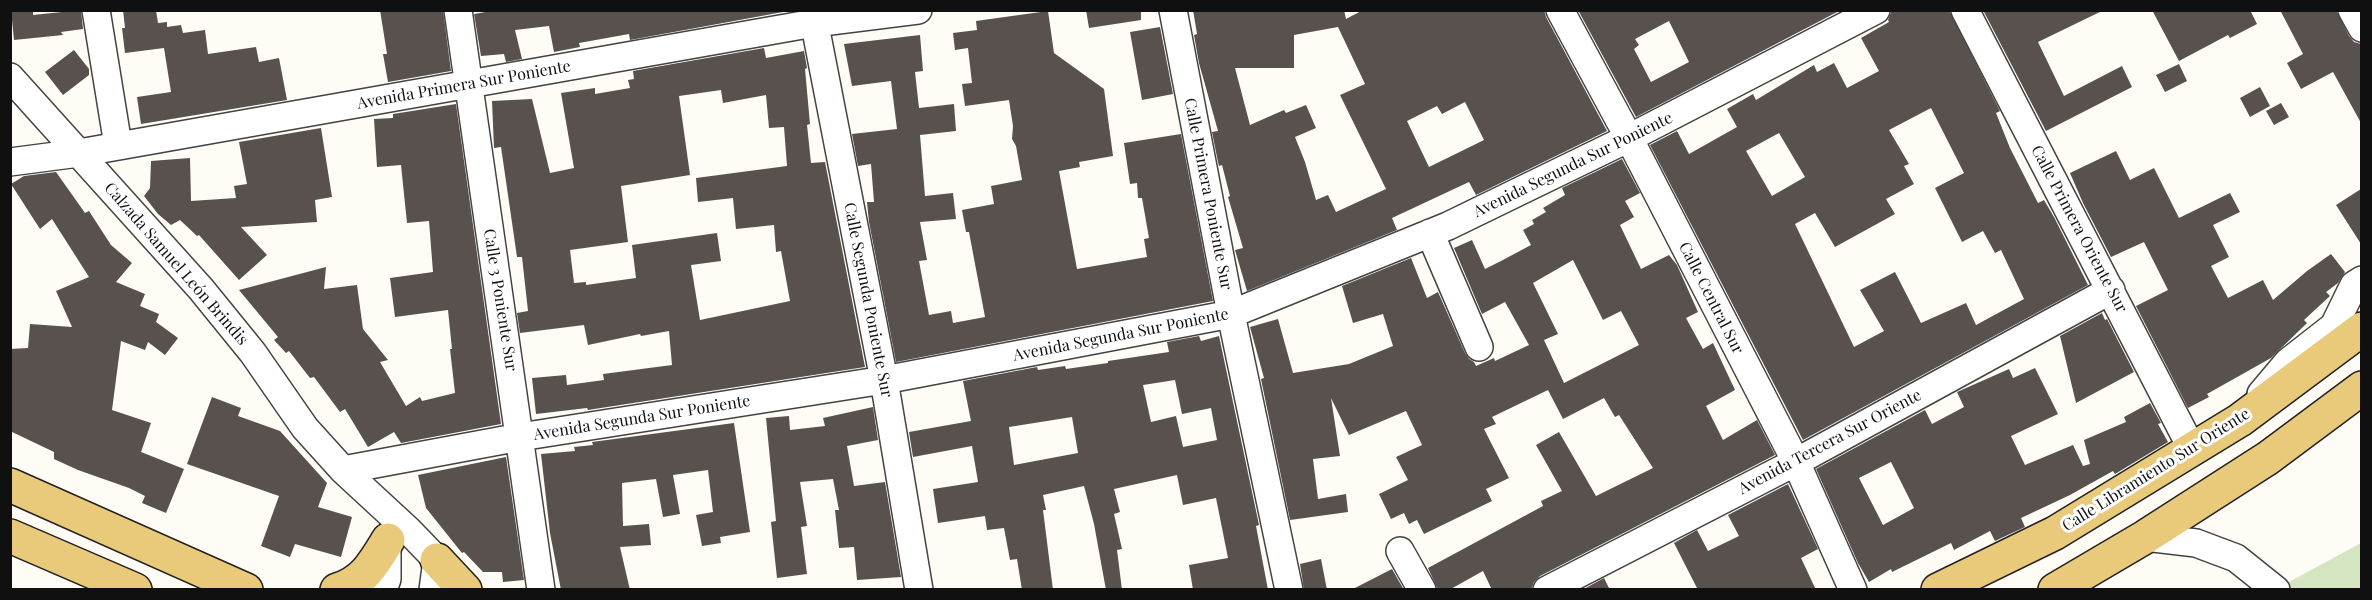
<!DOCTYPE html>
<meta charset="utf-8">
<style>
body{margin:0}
#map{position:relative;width:2372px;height:600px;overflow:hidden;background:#fefcf5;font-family:"Playfair Display",serif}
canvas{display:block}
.frame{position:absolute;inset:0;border:12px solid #101010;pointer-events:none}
</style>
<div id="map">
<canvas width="2372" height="600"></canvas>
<div class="frame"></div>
</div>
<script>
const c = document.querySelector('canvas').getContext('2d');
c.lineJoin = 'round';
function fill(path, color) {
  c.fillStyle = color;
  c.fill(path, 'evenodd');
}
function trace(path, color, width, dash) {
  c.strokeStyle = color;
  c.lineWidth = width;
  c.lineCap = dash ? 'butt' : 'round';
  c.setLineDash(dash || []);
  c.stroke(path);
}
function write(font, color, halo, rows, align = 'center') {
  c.font = font + ' "Playfair Display",serif';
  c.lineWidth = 6;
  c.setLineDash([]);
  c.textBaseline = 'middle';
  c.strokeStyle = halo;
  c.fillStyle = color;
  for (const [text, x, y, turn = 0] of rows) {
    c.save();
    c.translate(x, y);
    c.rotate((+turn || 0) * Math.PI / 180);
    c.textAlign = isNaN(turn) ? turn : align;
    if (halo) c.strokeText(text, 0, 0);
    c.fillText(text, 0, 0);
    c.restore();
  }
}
const green = new Path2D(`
 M2361 543V589H2276Z`);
const building = new Path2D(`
 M11 10H33V15L81 10 83 29 61 32 63 35 14 40Z
 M123 10H156L158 23 167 22V27L181 25 183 33 205 30 208 54 256 47 259 62 279 58 287 100 141 124 137 97 171 92 164 48 125 53 122 28H125Z
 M380 10H443L451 71 388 82 383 54H387Z
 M497 10H794L630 40 629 34 579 43 580 47 554 52 549 26 515 30 522 59 506 62 504 54 481 56 474 14Z
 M1086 10H1141V20L1089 28Z
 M1193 10H1344L1346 19 1363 10H1544L1546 17 1607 131 1476 195 1469 182 1392 218 1397 230 1247 291 1235 250 1243 248 1228 197 1230 196 1222 165 1219 166 1218 162 1212 132 1218 131 1199 63 1194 35 1197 34ZM1338 27 1365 84 1340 95 1386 189 1336 212 1328 195 1316 200 1305 162 1295 137 1316 128 1306 105 1286 113 1284 110 1250 125 1235 68H1294V35ZM1465 102 1484 140 1429 167 1407 121 1437 106 1442 114Z
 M1578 10H1841L1636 117ZM1669 21 1689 62 1651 82 1634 49 1639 45 1635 39Z
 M1892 10H1949L2000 111 1996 113 2010 148 2038 203 2044 200 2054 217 2088 285 1803 440 1650 145 1677 131 1689 154 1737 127 1727 109 1753 94 1756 100 1814 65 1817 72 1834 63 1847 88 1879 71 1861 38 1889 22 1888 20ZM1931 108 1964 173 1935 188 1962 242 1983 231 1995 253 2001 250 2024 299 1976 325 1966 303 1921 323 1895 272 1860 290 1884 331 1854 347 1795 224 1815 213 1835 247 1895 214 1886 199 1914 184 1904 166 1909 164 1889 130ZM1779 133 1805 177 1772 196 1746 151Z
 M1983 10H2104L2038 42 2064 96 2122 66 2132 87 2046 131Z
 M2152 10H2250L2257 24 2230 38 2228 35 2179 61Z
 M2280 10H2336L2349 36 2354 42 2361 44V123L2333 72 2301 89 2287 63 2303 54Z
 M1048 11 1054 53 1104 89 1113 156 1079 162 1080 167 1059 171 1077 269 1147 257 1144 239 1149 238 1142 198H1138L1137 183 1130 184 1124 143 1181 134 1213 301 896 362 869 222 867 202H874L871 164 858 166 852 134 897 129 891 81 852 86 844 44 920 35 923 71 915 72 919 108 954 104 956 131 920 135 925 196 953 193 956 219 920 222 927 260 919 261 929 315 951 311 953 323 985 317 969 232H966L962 210 994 204 991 186 1022 180 1016 146 1012 139 1013 126 1009 100 965 106 962 84 972 83 968 48 955 50 953 33 977 30 976 21Z
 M1160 27 1173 94 1142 100 1130 32Z
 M764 48 766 58 804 51 807 68 805 69 810 124 807 125 811 163 825 162 865 367 588 410 587 408 536 414 532 378 566 375 567 385 604 380 603 374 672 365 669 331 641 336 640 334 588 345 584 325 520 333 517 313 528 311 522 257H517L501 147 494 148 492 101 532 99 550 173 574 168 561 93 595 88V94L630 88 628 80 634 79 633 71ZM721 90 723 103 766 95 769 128 784 127 787 166 696 178 698 202 733 198 736 229 774 225 776 252 781 251 790 301 700 320 691 265 721 261 717 233 632 245 636 278 586 285V282L574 283 570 250 628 242 621 186 690 175 679 96Z
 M74 50 89 69V75L63 95 45 72Z
 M2179 64 2187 81 2165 92 2156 75Z
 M2260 87 2270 106 2250 117 2240 98Z
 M2281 103 2289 117 2274 125 2266 111Z
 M456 104 501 424 401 443 394 432 368 447 345 409 340 412 314 377 310 378 289 351 286 353 274 340 278 337 239 290 326 267 324 289 357 285 363 329 388 360 380 362 406 406 420 397 422 401 455 393 450 349H452L448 310 395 317 390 278 433 272 429 221 407 223 401 165 377 167 374 119 393 118V114Z
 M321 128 332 197 315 200 317 222 241 227 267 255 239 280 199 235 197 236 180 220 171 225 158 214 144 196 150 188 151 161 190 158 191 201 236 198 234 186 247 184 239 142Z
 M2116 151 2130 180 2154 168 2179 218 2230 193 2240 212 2213 225 2229 257 2211 266 2228 298 2263 280 2273 300 2307 271 2331 254 2345 272 2338 283 2326 292 2330 296 2304 320 2307 323 2271 358 2207 394 2209 397 2188 408 2136 306 2168 290 2144 242 2111 257 2083 203 2070 173Z
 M1622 159 1640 193 1625 201 1634 217 1620 225 1641 269 1669 255 1677 265 1698 312 1686 318 1703 349 1713 343 1735 390 1706 406 1723 440 1757 420 1775 455 1540 576 1534 582 1531 590H1492L1483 571 1449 590H1438L1428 568 1543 506 1541 501 1562 491 1536 445 1559 432 1596 496 1653 468 1619 415 1615 417 1604 398 1563 419 1548 390 1492 417 1496 424 1484 429 1509 478 1486 489 1492 501 1424 534 1417 520 1409 524 1404 513 1391 519 1379 494 1408 480 1396 457 1422 445 1406 411 1349 435 1331 398 1340 456 1313 459 1318 499 1346 494 1348 512 1290 520 1261 379 1264 378 1250 327 1278 319 1293 373 1349 364 1393 346 1383 314 1353 323 1342 286 1411 258 1427 298 1438 292 1465 353 1469 359 1474 362 1476 366 1494 358 1495 361 1529 345 1505 302 1482 314 1454 248 1472 240 1485 269 1501 261 1531 245 1523 230 1534 224 1532 220 1546 212 1543 208 1565 195 1562 188ZM1573 260 1603 320 1621 311 1639 345 1564 383 1544 340 1558 334 1533 283Z
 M56 172 85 213 89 211 111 245 132 263 116 282 145 294 140 306 159 314 156 322 178 338 165 355 148 342 145 350 121 341 112 410 151 423 141 452 184 469 166 513 142 503 145 496 129 488 78 470 54 459V452L10 431V349L28 348 30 324 72 327 56 291 89 277 52 219 40 229 11 184 24 176Z
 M2361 189V244L2336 205Z
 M2102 313 2105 320 2107 319 2134 372 2076 403 2060 336Z
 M1199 336 1201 341 1219 336 1259 525 1256 526 1268 590H1193L1189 565 1228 558 1216 498 1183 505 1177 475 1114 489 1120 512 1114 514 1122 549 1117 550 1122 590H1106L1094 524 1084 486 1043 495 1046 510H1043L1053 590H1022L1017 559 1010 560 1004 528 987 530 985 516 938 523 933 489 978 482 972 446 913 457 909 432 971 421 963 381 1037 367 1038 370 1065 366 1066 369 1108 363V361L1169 352 1167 342ZM1175 380 1182 414 1211 408 1217 440 1183 447 1176 416 1151 422 1143 385ZM1072 417 1078 453 1014 465 1009 427Z
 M2035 368 2058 414 2011 436 2025 465 2073 445 2083 466 2090 464 2084 440 2126 422 2124 417 2150 403 2161 423 2158 424 2168 442 2115 474 2113 471 2070 495 2021 518 2025 527 1995 541 1990 531 1954 550 1951 543 1892 572 1891 569 1869 582 1858 563 1816 469 1925 410 1932 424 1964 407 1957 392 2009 369 2013 378ZM1891 462 1914 508 1883 525 1859 478Z
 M212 397 241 408 238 416 280 431 327 483 318 507 352 517 341 557 295 544 290 557 261 546 279 496 187 464Z
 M873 407 878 440 847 446 854 486 885 482 901 577 857 580 854 547 839 548 835 510H839L833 479 800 482 807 526 801 527 807 574 777 578 771 522 776 521 766 418 789 416 790 430 825 426 823 418Z
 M734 423 750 532 720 537 721 543 702 546 696 515 713 512 708 470 673 475 680 514 663 517 656 479 622 483 623 526 649 524 651 545 620 547 630 590H561L550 533 541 454 575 451 574 447 593 445 592 442Z
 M506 457 524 580 503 582 502 572H483L464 552 462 553 426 508 418 475Z
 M1788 484 1818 549 1801 558 1816 590H1698L1674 543 1697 530 1708 551 1739 536 1728 515Z
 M1321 559 1327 590H1304L1300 564Z
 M1392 569 1404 590H1351Z
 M1604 578 1610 590H1582Z`);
const minor = new Path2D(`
 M96 10 118 145
 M458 10 541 590
 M812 10 884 380 919 590
 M1173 10 1231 314 1289 590
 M1560 10 1629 138 1796 462 1853 590
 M1965 10 2192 449
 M2352 10 2362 28
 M10 77 201 289 253 353 305 428 343 470 408 530 437 560 433 590
 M10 162 79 153 814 23 918 10
 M1430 233 1479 347
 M2261 394 2288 362 2334 326 2354 285 2362 280
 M343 470 520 437 884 380 1231 314 1448 226 1629 138 1876 10
 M2145 537 2196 543 2236 558 2276 590
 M1400 551 1422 590
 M383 590 387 579V537
 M1547 590 1796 462 2111 290`);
const major = new Path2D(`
 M10 485 246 590
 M10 536 135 590
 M437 560 465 590
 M337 590C364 582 374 563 388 540
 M1938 590 2055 533 2240 420 2362 329
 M2055 590 2145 537 2268 458 2362 388`);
const streetNames = [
 ["Avenida Primera Sur Poniente",464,85,-10],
 ["Avenida Segunda Sur Poniente",1573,165,-26],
 ["Calle Primera Poniente Sur",1208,194,79],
 ["Calle Primera Oriente Sur",2079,229,62],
 ["Calzada Samuel León Brindis",176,264,49],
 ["Calle Central Sur",1711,298,63],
 ["Calle 3 Poniente Sur",500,300,81],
 ["Calle Segunda Poniente Sur",868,300,79],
 ["Avenida Segunda Sur Poniente",1121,335,-11],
 ["Avenida Segunda Sur Poniente",642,418,-9],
 ["Avenida Tercera Sur Oriente",1830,442,-28],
 ["Calle Libramiento Sur Oriente",2156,470,-32]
];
fill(green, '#d5e5c1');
fill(building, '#58514e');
trace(minor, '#434343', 30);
trace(major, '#212121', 36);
trace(minor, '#fff', 27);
trace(major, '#e9c97a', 33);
write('16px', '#101010', '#fff', streetNames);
</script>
